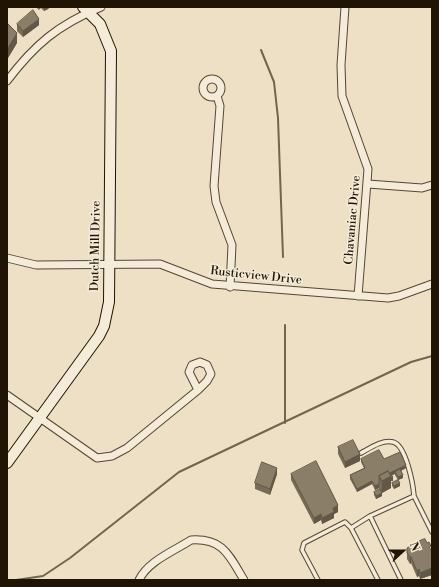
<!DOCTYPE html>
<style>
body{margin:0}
#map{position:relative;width:439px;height:587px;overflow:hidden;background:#eee0c4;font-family:"Libre Bodoni",serif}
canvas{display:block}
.frame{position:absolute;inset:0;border:8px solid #201404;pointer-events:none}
.north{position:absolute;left:383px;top:531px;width:40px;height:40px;-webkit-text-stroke:3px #f4ebd9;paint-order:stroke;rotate:69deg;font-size:11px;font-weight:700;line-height:16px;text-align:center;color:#201404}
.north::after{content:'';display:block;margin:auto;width:14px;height:18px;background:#201404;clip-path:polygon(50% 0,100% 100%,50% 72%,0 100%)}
</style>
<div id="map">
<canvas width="439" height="587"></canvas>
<div class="frame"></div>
<div class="north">N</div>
</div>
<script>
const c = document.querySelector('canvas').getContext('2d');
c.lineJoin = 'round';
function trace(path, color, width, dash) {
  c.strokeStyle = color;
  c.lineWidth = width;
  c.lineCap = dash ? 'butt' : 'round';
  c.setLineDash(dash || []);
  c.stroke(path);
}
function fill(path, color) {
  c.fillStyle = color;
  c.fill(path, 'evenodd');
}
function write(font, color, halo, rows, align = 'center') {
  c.font = font + ' "Libre Bodoni",serif';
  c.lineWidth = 3;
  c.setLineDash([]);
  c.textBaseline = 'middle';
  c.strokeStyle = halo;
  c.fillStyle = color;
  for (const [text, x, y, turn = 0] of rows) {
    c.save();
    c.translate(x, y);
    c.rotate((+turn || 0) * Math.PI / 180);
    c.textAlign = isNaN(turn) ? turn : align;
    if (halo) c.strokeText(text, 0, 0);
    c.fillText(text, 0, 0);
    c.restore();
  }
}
const stream = new Path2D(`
 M261 50 274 82 278 118 283 257
 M285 423V325
 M16 580 43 576 70 558 179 472 411 362 432 356`);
const lane = new Path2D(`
 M361 453C370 448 383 439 393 442 406 445 413 484 414 496
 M351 528 370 516
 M318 580 302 550 304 543 345 522 351 528 378 580
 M401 580 370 516 414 496 432 532`);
const street = new Path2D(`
 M345 7 341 65 342 96 368 169 358 296
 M203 88a9 9 0 1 1 18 0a9 9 0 1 1-18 0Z
 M7 81C35 44 58 25 101 7
 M217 96 220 106 214 186 216 202 232 245 230 287
 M368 184 422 188 432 185
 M7 258 36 265 160 264 212 284 388 298 399 296 432 284
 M200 362 207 365 211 374 207 381 198 390 189 372 192 365Z
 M7 395 97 458 112 456 127 448 198 390
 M139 580C148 561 174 551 191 540 223 538 229 555 244 580`);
const secondary = new Path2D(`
 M7 463 99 336 104 326 109 302 111 51 100 24 83 7`);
const wall = new Path2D(`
 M36 7H50L48 9 44 11 41 8 39 10Z
 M17 24 39 25 23 37 17 31Z
 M7 25 17 43 8 58 7 57Z
 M338 447 360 461 345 468 338 454Z
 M361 459H384L406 468 401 471 403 478 398 480 400 486 394 489 392 486V483L398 480 395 475V474L392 475 393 481H391V488L382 493V496L376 499 374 495V492L380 489 379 488 375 490 372 484 357 492 350 479V475L364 468 361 462Z
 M277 474 270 495 255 489V483Z
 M291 474 338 512 334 514V518L322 524 321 520 314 524 291 480Z
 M407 548 431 549 432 551V575L420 579 419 576 417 577 411 563 410 564 407 559Z`);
const shadedWall = new Path2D(`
 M44 7H50L48 9 44 11Z
 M39 19V25L23 37V31Z
 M17 33V43L8 58V48Z
 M360 454V461L345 468V462Z
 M406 465V468L396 473 395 472V474L390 476V473Z
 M277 468V474L270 495V489Z
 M403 475V478L398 480V477Z
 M391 476 393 477V481H391V488L382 493V481Z
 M372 481V484L357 492V489Z
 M400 483V486L394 489V486Z
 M379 484V488L375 490V486Z
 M382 493V496L376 499V496Z
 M338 505V512L334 514V518L322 524V518L333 508Z
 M321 514V520L314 524V518Z
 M410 557H411V563L410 564Z
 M432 568V575L420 579V573Z
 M419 569V576L417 577V571Z`);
const building = new Path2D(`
 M33 10 39 19 23 31 17 24Z
 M8 24 17 33 8 48H7V25Z
 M353 440 360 454 345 462 338 447Z
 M379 450 384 459 400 452 406 465 390 473 393 477 391 478V476L388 471 379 476V484L375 486 372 481 357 489 350 475 365 468 361 459Z
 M316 461 338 505 333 508 334 512 322 518 321 514 314 518 291 474Z
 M262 462 277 468 270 489 255 483Z
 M400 469 403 475 398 477 395 472Z
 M388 471 391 476 382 481 379 476Z
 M398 480 400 483 394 486 392 483Z
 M380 489 382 493 376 496 374 492Z
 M425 539 427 543 429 542 431 546 429 547 432 551V568L420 573 419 569 417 571 411 557H410L407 553V548L421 540Z`);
const streetNames = [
 ["Chavaniac Drive",353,220,-85],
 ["Dutch Mill Drive",96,246,-89],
 ["Rusticview Drive",256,276,6]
];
trace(stream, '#726550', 2);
trace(lane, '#544734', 5.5);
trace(street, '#544734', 9);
trace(secondary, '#201404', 12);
trace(lane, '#f4ebd9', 3.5);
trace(street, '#f4ebd9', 7);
trace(secondary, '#f4ebd9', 10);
fill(wall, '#786c59');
fill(shadedWall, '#615849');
fill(building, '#8b7e68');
trace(building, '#615849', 1);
write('12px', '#201404', '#f4ebd9', streetNames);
</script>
